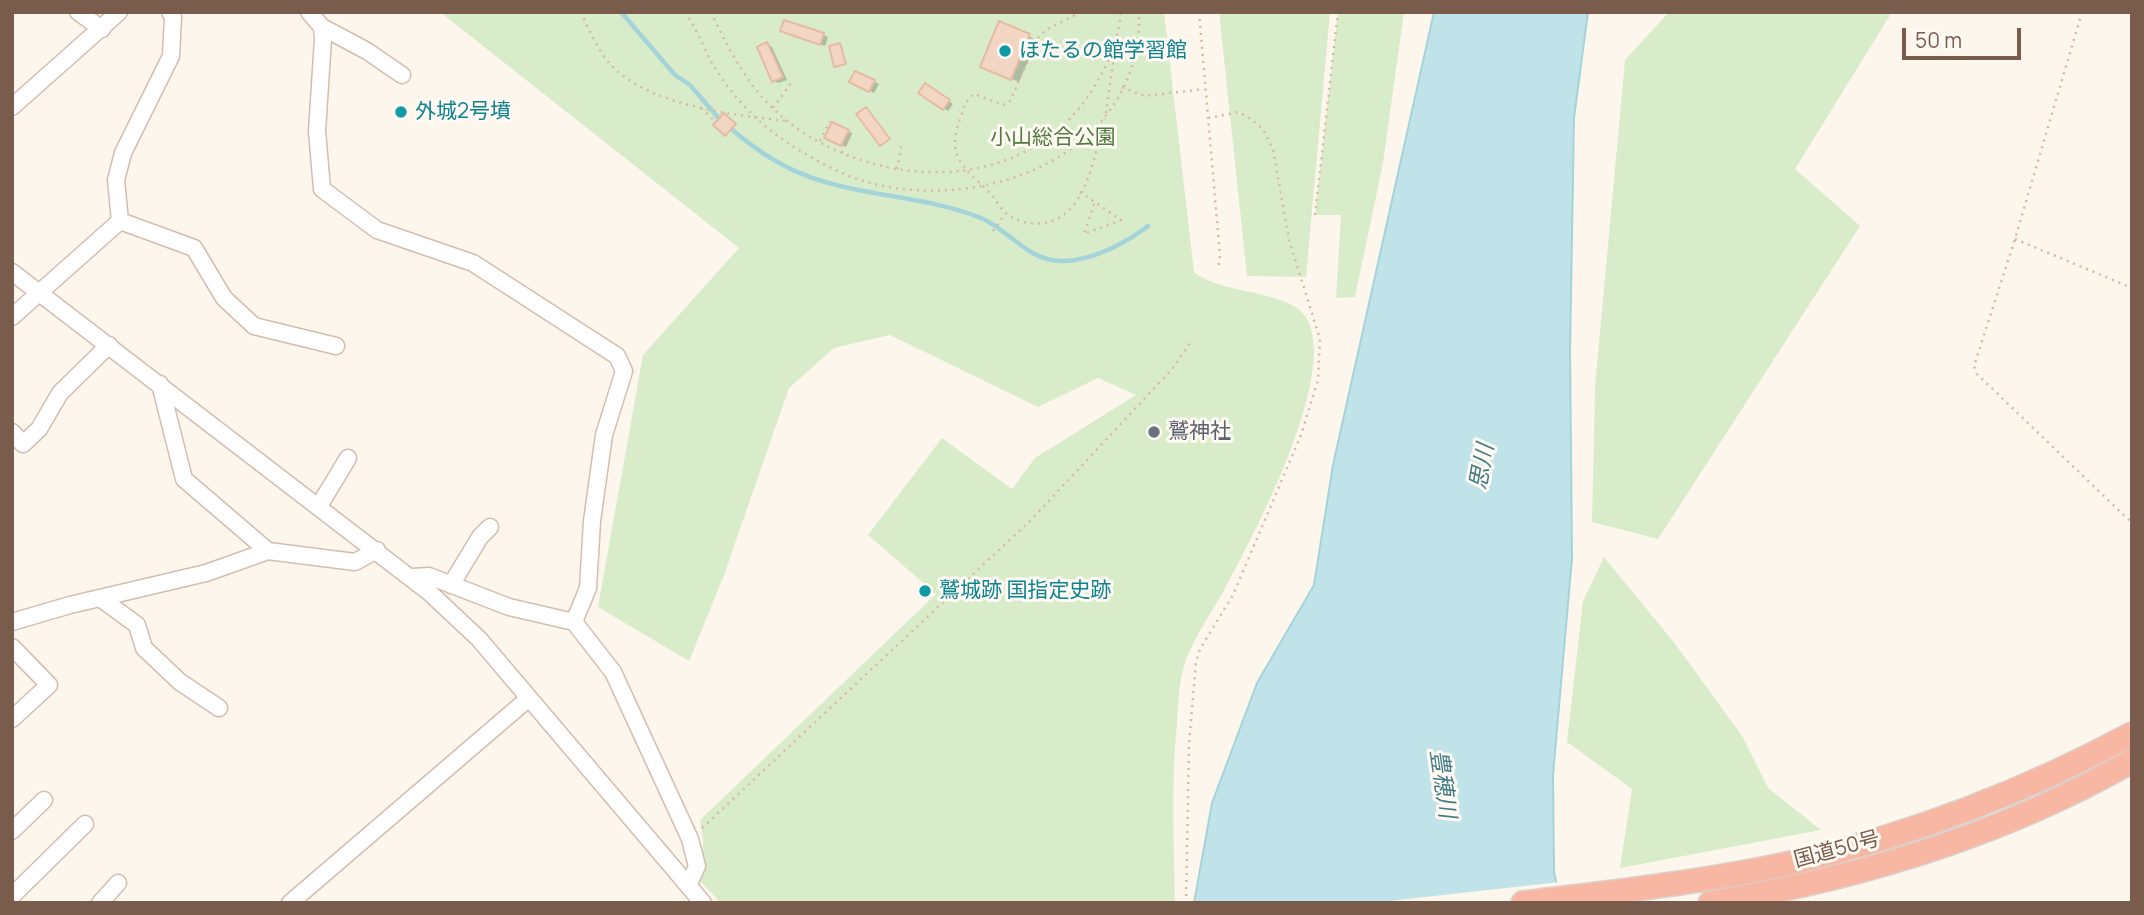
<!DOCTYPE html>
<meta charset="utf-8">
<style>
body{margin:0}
#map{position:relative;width:2144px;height:915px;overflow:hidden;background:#fdf6ec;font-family:Manrope,sans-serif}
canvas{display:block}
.frame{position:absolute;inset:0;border:14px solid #7a5c4d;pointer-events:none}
.scale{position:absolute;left:1902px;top:28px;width:119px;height:32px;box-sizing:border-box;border:4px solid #7a5c4d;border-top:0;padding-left:9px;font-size:21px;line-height:24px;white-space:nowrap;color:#7a5c4d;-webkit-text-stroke:5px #fffaf3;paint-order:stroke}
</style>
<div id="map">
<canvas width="2144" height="915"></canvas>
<div class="frame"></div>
<div class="scale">50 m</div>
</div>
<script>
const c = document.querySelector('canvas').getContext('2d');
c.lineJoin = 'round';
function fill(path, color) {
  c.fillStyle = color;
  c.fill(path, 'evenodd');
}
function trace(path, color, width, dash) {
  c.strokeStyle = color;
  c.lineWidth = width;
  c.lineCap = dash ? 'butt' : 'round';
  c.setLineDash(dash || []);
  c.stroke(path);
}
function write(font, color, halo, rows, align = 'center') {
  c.font = font + ' Manrope,"Noto Sans JP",sans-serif';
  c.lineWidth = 6;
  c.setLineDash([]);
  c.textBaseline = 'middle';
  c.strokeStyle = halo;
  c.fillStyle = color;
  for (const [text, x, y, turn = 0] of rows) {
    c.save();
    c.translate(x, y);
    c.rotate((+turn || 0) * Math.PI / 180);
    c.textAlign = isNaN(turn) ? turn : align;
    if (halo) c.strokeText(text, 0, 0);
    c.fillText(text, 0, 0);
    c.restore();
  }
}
const green = new Path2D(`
 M440 12H1164L1194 272C1224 296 1291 289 1307 319 1338 377 1254 535 1224 590 1211 614 1195 635 1186 660 1179 680 1178 702 1177 723 1171 783 1174 843 1175 903H721L701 882 703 843 700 820 936 594 868 535 942 438 1012 489 1035 458 1136 395 1098 378 1038 407 890 335 834 348 789 388 724 575 689 661 598 607 643 355 739 248Z
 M1219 12H1330L1306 277 1247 276Z
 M1338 12H1404L1383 163 1355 297 1336 298 1341 215H1315Z
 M1669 12H1892L1795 169 1860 226 1658 539 1592 522 1595 387 1625 60Z
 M1604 557 1676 645 1742 736 1768 788 1821 830 1620 868 1632 789 1567 742 1583 601Z`);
const water = new Path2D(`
 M1434 12H1588L1574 118 1570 351 1572 558 1553 775 1554 872 1561 903H1194L1212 803 1257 683 1314 585 1333 465Z`);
const pier = new Path2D(`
 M1560 882 1565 903H1381L1398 900Z`);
const shadow = new Path2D(`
 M1000 24 1037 40 1019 82 990 70Z
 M786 32 823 35 828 37 825 46Z
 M767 44 772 47 787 80 778 83 774 81Z
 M856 73 879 84 874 93 851 82Z
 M925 85 953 104 948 111 920 93Z
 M848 131 852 134 846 147 831 140Z`);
const stream = new Path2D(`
 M621 12 675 75 690 85 721 121
 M728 126C756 151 789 172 825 182 876 197 931 198 981 218 1009 230 1027 260 1060 261 1090 262 1126 243 1148 226`);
const building = new Path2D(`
 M784 20 824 33 820 45 780 31Z
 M999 21 1030 34 1011 80 980 67Z
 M767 42 783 77 772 82 757 47Z
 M840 43 846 64 834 67 829 46Z
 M855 71 875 80 869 92 849 82Z
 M925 83 950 100 943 110 918 93Z
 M866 107 890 139 880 146 856 114Z
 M724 113 736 124 725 136 713 125Z
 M832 122 849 130 841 146 824 138Z`);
const path = new Path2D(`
 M581 12C588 29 598 50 610 64 649 106 733 115 787 121
 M685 12C698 30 704 50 715 68 737 103 766 131 802 152 824 165 849 178 874 184 992 212 1143 151 1139 12
 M711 12C730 53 751 92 786 120 875 191 1021 196 1089 95 1106 69 1118 44 1121 12
 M1081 12 1046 30 1039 36 1009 103 1003 105 974 94C966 100 964 107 961 116 945 157 963 166 990 193 996 199 999 208 1007 214 1025 228 1054 227 1070 209 1091 187 1096 147 1105 119
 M1199 12 1220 256 1218 270
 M2082 12 2015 239 1974 366 1977 374 2132 523
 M1122 87 1144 96 1204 89
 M701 108 716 122
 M773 108 791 83
 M1106 113 1115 50
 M820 141 830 121
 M842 153 852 130
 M897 169 902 141
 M1080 192 1121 220 1084 234 1095 201
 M1315 215 1338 12
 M993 231 1005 214
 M2015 239 2132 288
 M702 828 1031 520 1173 368 1192 340
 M1186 903 1189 744 1196 662 1200 649 1233 595 1301 435 1318 380 1320 339 1289 240 1273 149 1263 129 1248 117 1238 112 1209 118`);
const minor = new Path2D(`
 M78 12 102 29
 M309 12 322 27 323 39 317 131 322 189 377 230 473 263 617 356 624 371 604 435 592 521 588 588 574 622
 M322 27 367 51 402 75
 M12 107 119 12
 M120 221 194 248 224 298 254 326 336 346
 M12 272 430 593 479 639 703 903
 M12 317 120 221 116 180 123 153 171 56 173 17 170 12
 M160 384 184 479 268 551
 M12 432 23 444 39 429 60 393 109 345
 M319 506 348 458
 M412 577 429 576 509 607 574 622 613 672 690 839 697 866 688 886
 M451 585 480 537 490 527
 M100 598 137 625 144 648 180 682 219 708
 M12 622 70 605 206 573 268 551 355 562 377 550
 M12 647 49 685 12 719
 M12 831 44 800
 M12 896 85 824
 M100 903 118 883
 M290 903 529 698`);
const highway = new Path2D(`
 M1523 903C1614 892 1706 882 1796 862 1913 834 2026 791 2132 734
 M1710 903C1856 879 2003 835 2132 761`);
const markers = [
 [1005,51,7,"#0f9aa8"],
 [401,112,7,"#0f9aa8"],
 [1154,432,7,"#6b7280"],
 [925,591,7,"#0f9aa8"]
];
const cultureNames = [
 ["ほたるの館学習館",1019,51],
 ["外城2号墳",415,112],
 ["鷲城跡 国指定史跡",939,591]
];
const parkNames = [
 ["小山総合公園",1053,138]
];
const worshipNames = [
 ["鷲神社",1168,432]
];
const streetNames = [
 ["国道50号",1837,850,-15]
];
const waterNames = [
 ["思川",1483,467,-80],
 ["豊穂川",1442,784,82]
];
fill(green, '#d8ecc9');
fill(water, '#bfe3e8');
trace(water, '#a5d3da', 2);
fill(pier, '#fdf6ec');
fill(shadow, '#0003');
trace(stream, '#a5d3da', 4.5);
fill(building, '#f3d5c3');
trace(building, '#e6bba3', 2);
trace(minor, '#d1beb0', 19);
trace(highway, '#dad1cd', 26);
trace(path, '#d9b8a5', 2.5, [2, 5]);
trace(minor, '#fff', 16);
trace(highway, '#f7b7a3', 23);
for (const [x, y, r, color] of markers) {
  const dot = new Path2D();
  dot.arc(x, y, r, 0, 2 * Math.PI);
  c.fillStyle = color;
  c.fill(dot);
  trace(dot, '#fffaf3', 2.5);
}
write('21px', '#0d838f', '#fffaf3', cultureNames, 'left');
write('21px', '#537a41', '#fffaf3', parkNames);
write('21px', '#5b616d', '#fffaf3', worshipNames, 'left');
write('21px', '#7a5c4d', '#fffaf3', streetNames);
write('italic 23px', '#437c86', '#fffaf3', waterNames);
</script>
